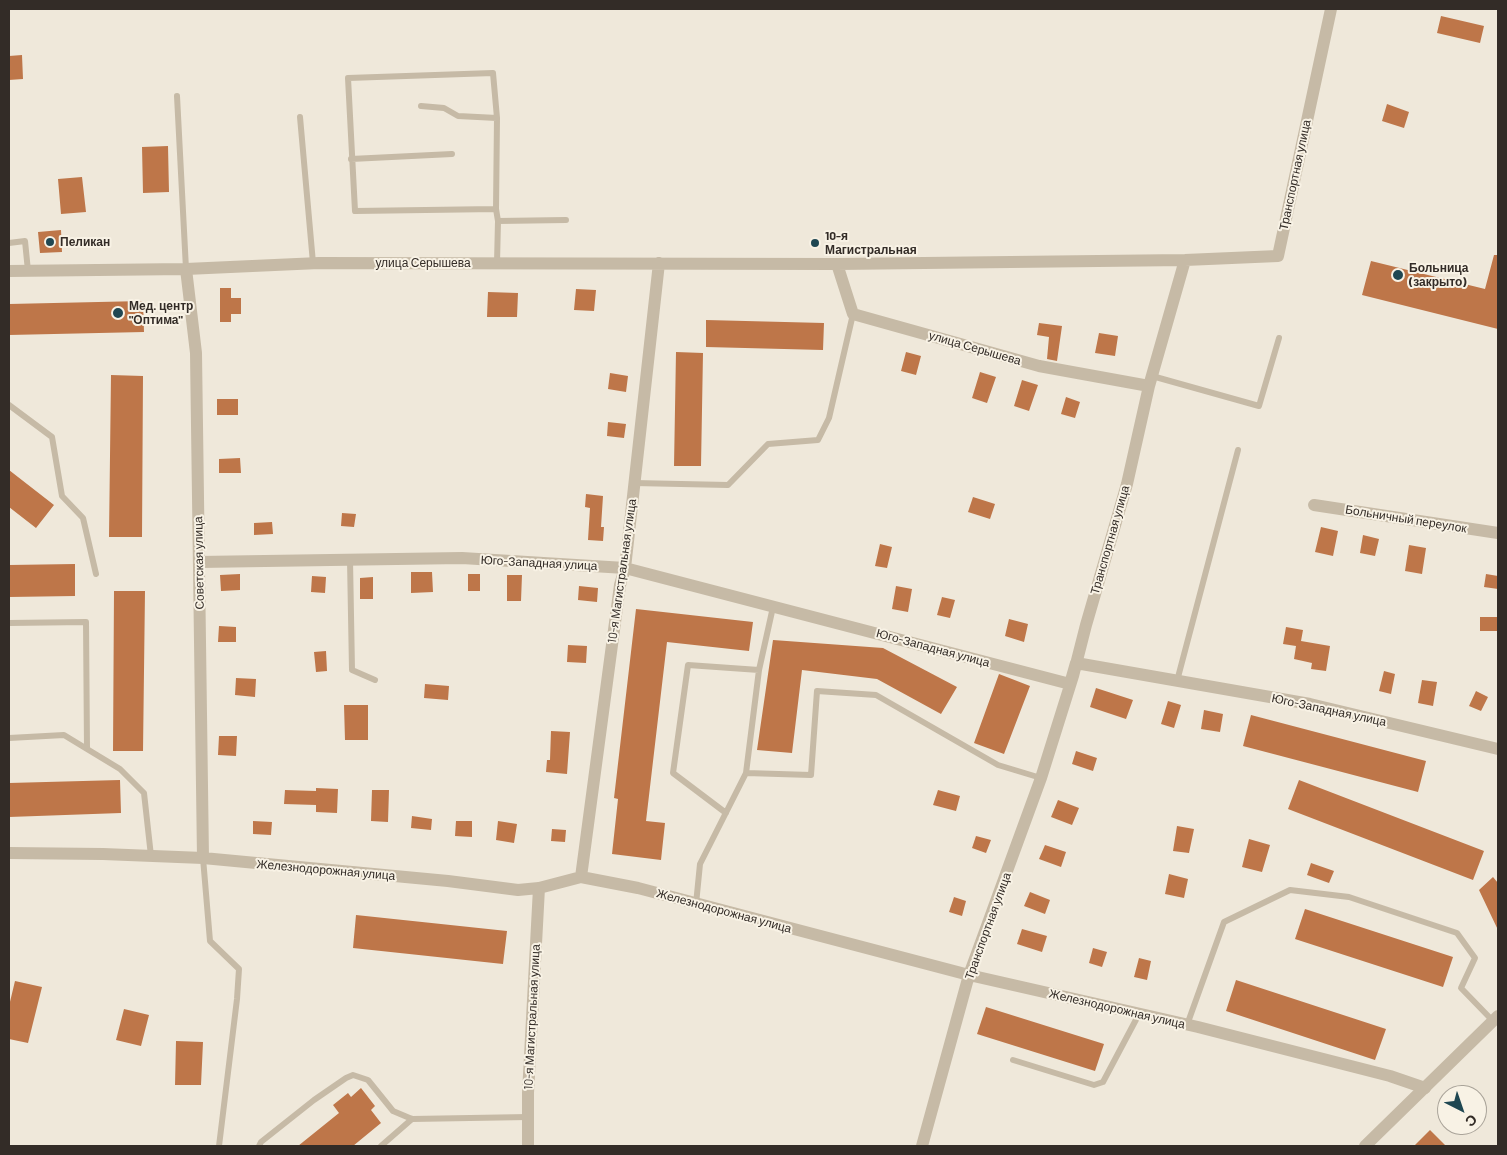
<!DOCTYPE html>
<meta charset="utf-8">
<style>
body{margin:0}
#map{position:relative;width:1507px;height:1155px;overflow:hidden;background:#efe8da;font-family:Barlow,sans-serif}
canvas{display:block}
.frame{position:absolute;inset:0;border:10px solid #332c27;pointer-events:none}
.north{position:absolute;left:1437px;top:1085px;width:50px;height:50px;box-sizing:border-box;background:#f8f2e5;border:1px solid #a9a399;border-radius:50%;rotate:139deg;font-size:14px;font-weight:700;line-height:20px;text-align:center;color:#332c27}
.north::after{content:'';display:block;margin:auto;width:18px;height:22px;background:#1f4752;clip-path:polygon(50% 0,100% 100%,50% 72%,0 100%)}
</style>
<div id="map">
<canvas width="1507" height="1155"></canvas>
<div class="frame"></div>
<div class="north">С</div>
</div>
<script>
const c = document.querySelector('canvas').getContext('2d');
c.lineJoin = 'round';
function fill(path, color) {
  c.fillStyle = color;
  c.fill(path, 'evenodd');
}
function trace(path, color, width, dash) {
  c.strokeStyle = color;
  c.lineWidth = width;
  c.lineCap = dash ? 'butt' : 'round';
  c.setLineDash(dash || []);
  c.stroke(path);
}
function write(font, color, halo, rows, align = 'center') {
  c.font = font + ' Barlow,sans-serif';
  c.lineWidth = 4;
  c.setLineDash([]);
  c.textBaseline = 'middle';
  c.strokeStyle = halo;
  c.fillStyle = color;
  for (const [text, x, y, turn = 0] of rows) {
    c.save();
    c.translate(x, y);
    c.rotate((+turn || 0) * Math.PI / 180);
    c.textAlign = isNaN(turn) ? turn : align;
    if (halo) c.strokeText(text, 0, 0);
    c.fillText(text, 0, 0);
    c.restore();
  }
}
const building = new Path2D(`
 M1441 16 1484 26 1480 43 1437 33Z
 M22 55 23 79 9 80V56Z
 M1387 104 1409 112 1404 128 1382 121Z
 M168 146 169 192 143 193 142 147Z
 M82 177 86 212 61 214 58 179Z
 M61 230 62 252 40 253 38 232Z
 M1494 255H1498V329L1362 295 1371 261 1485 289Z
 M220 288H231V298H241V314H231V322H220Z
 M576 289 596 290 594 311 574 310Z
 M488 292 518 293 517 317H487Z
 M143 301 144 332 9 335V304Z
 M706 320 824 323 823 350 706 347Z
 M1039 323 1062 326 1057 361 1047 359 1049 337 1037 335Z
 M1099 333 1118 336 1115 356 1095 353Z
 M676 352 703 353 701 466H674Z
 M906 352 921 356 916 375 901 371Z
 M980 372 996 377 987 403 972 398Z
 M610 373 628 376 626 392 608 389Z
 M111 375 143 376 142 537H109Z
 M1022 380 1038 385 1029 411 1014 406Z
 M1066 397 1080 402 1075 418 1061 414Z
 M217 399H238V415H217Z
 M608 422 626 424 624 438 607 436Z
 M240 458 241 473H219V459Z
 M9 470 54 505 36 528 9 507Z
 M586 494 603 496 601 527H604L603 541 588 540 590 508 585 507Z
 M973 497 995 504 990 519 968 512Z
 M342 513 356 514 354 527 341 526Z
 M272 522 273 534 254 535V523Z
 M1321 527 1338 531 1333 556 1315 552Z
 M1363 535 1379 539 1375 556 1360 553Z
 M880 544 892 547 887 568 875 566Z
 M1409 545 1426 548 1422 574 1405 571Z
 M75 564V596L9 597V565Z
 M411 572H432L433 592 411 593Z
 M240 574V590L221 591 220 575Z
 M468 574H480V591H468Z
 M1486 574 1498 576V589L1484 587Z
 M507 575H522L521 601H507Z
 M312 576 326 577 325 593 311 592Z
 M373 577V599H360V578Z
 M579 586 598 588 597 602 578 600Z
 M896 586 912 589 908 612 892 609Z
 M114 591H145L143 751H113Z
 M942 597 955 600 950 618 937 615Z
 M636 609 753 622 749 651 667 642 646 821 665 823 661 860 612 854 618 799 614 798Z
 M1480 617H1497V631H1480Z
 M1009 619 1028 624 1024 642 1005 636Z
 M219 626 236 627V642H218Z
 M1286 627 1303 630 1301 641 1330 646 1326 671 1311 669 1312 663 1294 659 1296 646 1283 644Z
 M773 640 883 648 957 687 941 714 877 679 802 670 792 753 757 750Z
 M568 645 587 646 586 663 567 662Z
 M326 651 327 671 316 672 314 652Z
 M1384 671 1395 674 1391 694 1379 691Z
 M999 674 1030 686 1004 754 974 743Z
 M236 678 256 679 255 697 235 695Z
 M1422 680 1437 682 1433 706 1418 703Z
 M425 684 449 686 448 700 424 698Z
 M1096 688 1133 700 1126 719 1090 707Z
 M1476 691 1488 697 1481 711 1469 706Z
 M1168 701 1181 705 1174 728 1161 724Z
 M344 705H368V740H345Z
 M1204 710 1223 714 1220 732 1201 729Z
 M1251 715 1426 761 1418 792 1243 746Z
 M551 731 570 732 567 774 546 772 547 760H550Z
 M219 736H237L236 756 218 755Z
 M1076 751 1097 758 1093 771 1072 764Z
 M120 780 121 813 9 817V783Z
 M1299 780 1484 851 1473 880 1288 809Z
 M316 788 338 789 337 813 316 812V805L284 804 285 790 316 791Z
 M372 790H389L388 822 371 821Z
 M938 790 960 796 956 811 933 805Z
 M1058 800 1079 808 1072 825 1051 817Z
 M412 816 432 819 431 830 411 828Z
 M253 821 272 822 271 835 253 834Z
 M456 821H472V837L455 836Z
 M498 821 517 824 514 843 496 840Z
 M1177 826 1194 829 1189 853 1173 851Z
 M552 829 566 830 565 842 551 841Z
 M976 836 991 840 986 853 972 848Z
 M1249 839 1270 845 1262 872 1242 867Z
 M1045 845 1066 852 1061 867 1039 859Z
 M1311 863 1334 871 1329 883 1307 875Z
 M1169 874 1188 879 1184 898 1165 894Z
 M1493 877 1498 883V930L1479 890Z
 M1030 892 1050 900 1045 914 1024 906Z
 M954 897 966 901 962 916 949 912Z
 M1305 909 1453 957 1443 987 1295 939Z
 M356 915 507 931 503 964 353 948Z
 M1022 929 1047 936 1042 952 1017 944Z
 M1093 948 1107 952 1102 967 1089 963Z
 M1139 958 1151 961 1147 980 1134 977Z
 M1236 980 1386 1029 1375 1060 1226 1011Z
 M15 981 42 987 28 1043 9 1039V1006Z
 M986 1007 1104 1044 1095 1071 977 1034Z
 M124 1009 149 1015 141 1046 116 1040Z
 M176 1041 203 1042 201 1085H175Z
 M361 1088 375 1106 371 1110 381 1123 353 1146H298L339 1113 333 1105 348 1093 351 1097Z
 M1430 1130 1446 1146H1414Z`);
const service = new Path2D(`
 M177 96 186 269
 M421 106 444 108 458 116 497 118
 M300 117 313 263
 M351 159 452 154
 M496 209 355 211 348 78 493 73 497 118 496 209 498 221 497 263
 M498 221 566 220
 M9 243 25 241 28 271
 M1152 376 1259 406 1279 338
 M9 405 52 437 62 496 83 518 96 574
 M634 483 728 485 768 444 818 440 829 418 853 314
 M350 560 352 670 375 680
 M9 623 86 622 87 749 120 769 144 793 151 856
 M1177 681 1238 450
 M9 738 64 735 87 749
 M746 773 811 775 817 691 876 695 998 765 1041 778
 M726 813 673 773 688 665 759 670
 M203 858 210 941 239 969 237 999 219 1146
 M696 904 700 864 746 773 759 670 773 607
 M1187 1025 1224 922 1290 890 1349 897 1457 933 1475 958 1461 988 1493 1021
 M1013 1060 1094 1085 1103 1082 1139 1014
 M259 1146 261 1142 314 1100 346 1078 353 1075 368 1080 393 1111 412 1119 528 1117
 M381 1146 412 1119`);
const minor = new Path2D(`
 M837 264 853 314 1039 366 1149 386
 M186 269 196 353 203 858
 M9 271 186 269 319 263 837 264 1185 260 1278 256 1331 9
 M1314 505 1498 533
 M199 562 462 558 625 568 1070 684 1076 663 1310 704 1498 749
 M9 853 103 854 203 858 448 881 518 890 539 888 581 877 638 888 969 975 1198 1027 1390 1076 1425 1088
 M581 877 620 585 625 568 659 263
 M528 1146V1093L539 888
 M922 1146 969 975 1041 778 1073 676 1086 625 1127 484 1149 386 1185 260`);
const tertiary = new Path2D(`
 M1365 1146 1498 1016`);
const markers = [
 [50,242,5,"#1f4752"],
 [815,243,5,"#1f4752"],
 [1398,275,6,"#1f4752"],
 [118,313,6,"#1f4752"]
];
const streetNames = [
 ["Транспортная улица",1295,175,-78],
 ["улица Серышева",423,263],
 ["улица Серышева",975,348,16],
 ["Больничный переулок",1406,519,9],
 ["Транспортная улица",1110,540,-74],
 ["Советская улица",199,563,-91],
 ["Юго-Западная улица",539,563,3],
 ["10-я Магистральная улица",622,571,-82],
 ["Юго-Западная улица",933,648,15],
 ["Юго-Западная улица",1329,710,12],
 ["Железнодорожная улица",326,870,5],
 ["Железнодорожная улица",724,911,15],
 ["Транспортная улица",988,926,-70],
 ["Железнодорожная улица",1117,1009,13],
 ["10-я Магистральная улица",532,1017,-87]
];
const poiNames = [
 ["10-я",825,236],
 ["Магистральная",825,250],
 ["Пеликан",60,242],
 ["Больница",1409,268],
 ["(закрыто)",1409,282],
 ["Мед. центр",129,306],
 ["\"Оптима\"",129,320]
];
fill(building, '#be7649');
trace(service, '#c6baa6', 6);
trace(minor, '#c6baa6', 12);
trace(tertiary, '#c6baa6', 12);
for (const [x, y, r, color] of markers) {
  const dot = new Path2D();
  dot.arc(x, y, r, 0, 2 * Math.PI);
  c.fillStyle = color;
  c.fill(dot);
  trace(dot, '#f8f2e5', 2);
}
write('12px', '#332c27', '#f8f2e5', streetNames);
write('bold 12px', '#332c27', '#f8f2e5', poiNames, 'left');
</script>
